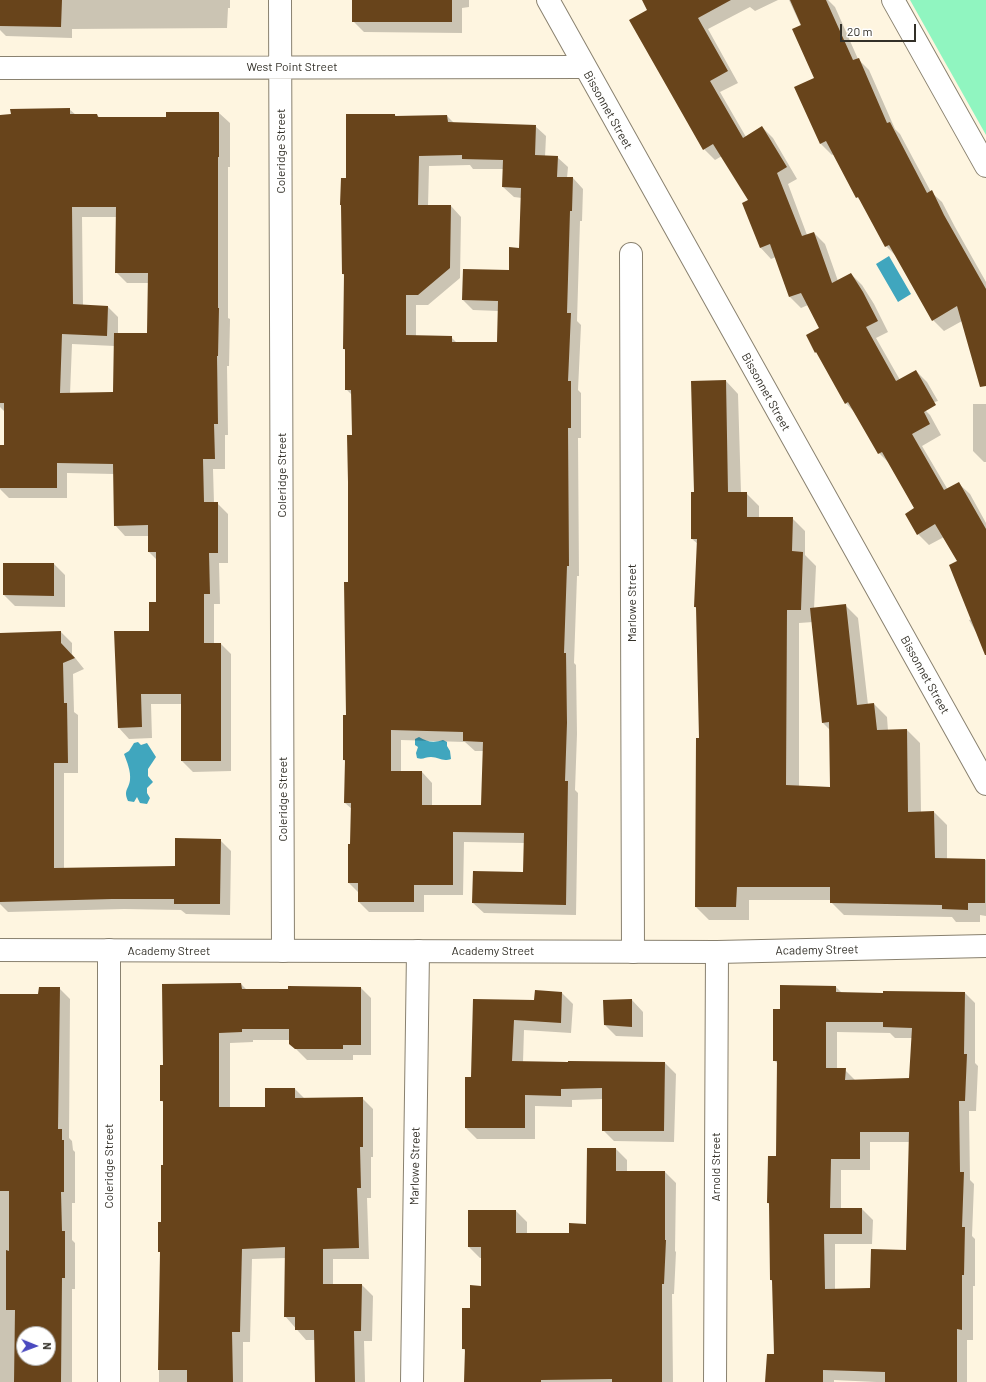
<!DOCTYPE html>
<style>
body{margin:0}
#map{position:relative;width:986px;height:1382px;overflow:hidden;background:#fef5e0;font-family:Barlow,sans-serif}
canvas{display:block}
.north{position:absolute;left:16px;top:1326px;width:40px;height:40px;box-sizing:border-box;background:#fff;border:1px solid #adaca9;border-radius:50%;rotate:91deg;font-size:11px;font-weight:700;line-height:16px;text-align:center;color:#333028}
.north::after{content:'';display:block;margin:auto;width:14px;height:18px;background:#4a49bf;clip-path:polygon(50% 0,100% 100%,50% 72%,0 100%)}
.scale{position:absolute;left:840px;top:24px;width:76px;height:18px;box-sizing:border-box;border:2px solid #333028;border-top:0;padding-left:5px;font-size:12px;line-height:14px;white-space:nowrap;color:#333028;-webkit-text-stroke:3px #fff;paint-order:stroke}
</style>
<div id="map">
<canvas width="986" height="1382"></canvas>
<div class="north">N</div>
<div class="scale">20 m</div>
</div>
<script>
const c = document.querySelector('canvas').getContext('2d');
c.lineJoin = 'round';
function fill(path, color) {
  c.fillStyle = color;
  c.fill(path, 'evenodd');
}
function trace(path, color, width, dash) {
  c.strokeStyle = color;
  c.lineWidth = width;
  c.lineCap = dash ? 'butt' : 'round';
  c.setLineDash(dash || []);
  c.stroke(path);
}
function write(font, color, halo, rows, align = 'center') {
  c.font = font + ' Barlow,sans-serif';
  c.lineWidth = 4;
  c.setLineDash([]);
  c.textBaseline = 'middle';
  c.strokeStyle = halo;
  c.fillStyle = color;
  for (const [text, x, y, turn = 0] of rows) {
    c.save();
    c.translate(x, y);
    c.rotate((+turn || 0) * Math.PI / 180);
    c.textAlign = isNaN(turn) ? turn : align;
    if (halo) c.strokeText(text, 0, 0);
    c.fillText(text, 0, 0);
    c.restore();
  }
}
const green = new Path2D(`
 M910 0H986V135Z`);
const water = new Path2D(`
 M889 256 911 294 898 302 876 264Z
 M419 737C427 742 434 743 443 740L447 742V746L450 751 451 759C442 762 439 757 431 757 425 757 423 760 417 758L416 753 418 747 415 745V739Z
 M138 742 141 745 147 743 156 757 148 769V776L153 782 147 788V793L150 798 147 804 140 803 137 797 134 802 128 801C123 790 129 789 130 780 131 771 127 762 124 754L129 751 134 743Z`);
const shadow = new Path2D(`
 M0 0H230V8H228L227 28 72 29V38L6 36 0 30Z
 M353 0H469V7L462 8V33L364 32 353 21Z
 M643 0H778L755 11 750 7 708 29 738 83 720 92 746 137 762 127 773 138 797 179 788 184 807 235 814 233 825 244 838 281 851 274 862 285 874 304 888 332 876 338 900 380 916 371 927 382 938 401 921 406 930 415 941 435 922 446 948 490 958 483 970 494 986 523V649L969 620 972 619 958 562 944 537 929 545 918 534 907 514 915 509 890 464 879 453 855 413 846 403 819 355 816 352 820 329 808 305 801 308 790 297 776 257 771 259 760 247 749 201 722 156 715 160 704 149 648 10Z
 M789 0H828L835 7 858 59 869 70 895 129 900 134 931 192 942 202 955 227 986 282V384L962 321 944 331 933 320 897 257 886 246 862 202 857 197 834 154 832 155 821 144 816 78 801 26Z
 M69 109 76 115H97L100 118H167L219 113 230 123V167H228V318L230 319 229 366H227L228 435H225V469H213L214 503H217L228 514V563H219L220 604H214V644H221L231 654V771L193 772 182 761V704H151L152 738 129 739 119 728 115 632H150L157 603V560L149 552V536H125L115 525 114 474 67 473V498H9L0 489V446H5V412L0 407V116ZM82 217H117L116 272 127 283H149L148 334H118V317L108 307 83 306ZM72 344 115 346 114 393 70 394Z
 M395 115 397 117 447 116 455 124 535 126 546 136 545 157H557L568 167 567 178H573L583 189 582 221H580L577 321 581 325 578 390 581 393V438H578L579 576H577L574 663 576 665 577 734 575 790 578 793 576 915 484 913 473 903 524 873 525 843 464 842 463 895H424V912H369L359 902V893L349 883V845H351L352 809 345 803 346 762 344 760V716H347L354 436 352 395 346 389V351L344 349 345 276 343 274 347 179ZM470 165 473 169H504L503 187 514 197 522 198 520 249 510 271 464 270 463 300 473 310 499 311 498 343H457L451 337 416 336V305H428L460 278 461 217 451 206H428L429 166ZM401 740 465 742 475 751H484L482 806H432V783L422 772H401Z
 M726 381 738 394 741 493H746L759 506V518H792L805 531V555L816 566 814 609 845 605 858 618 868 705 874 704 887 717 888 731 907 730 920 743 921 812H934L947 825V859L986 860V916L980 915V922H956L952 917 844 915 831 902V900H749V920H709L696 907 700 739 697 609 695 607 698 544 692 539 695 493ZM813 622 823 723 830 730 831 788 799 787V623Z
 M973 404H986V462H984L973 451Z
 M4 564H54L65 575V607L15 606 4 595Z
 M61 632 72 643V654L84 669 73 674 74 712 78 715V773H64V869L176 867 220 840 231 851 230 915 186 914 181 910 124 909 8 912 0 904V634Z
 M241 984 247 990 361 988 371 998V1055H353V1060H307L290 1043V1040H253V1042L230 1043V1108H266V1089H295L305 1099 362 1098 373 1109V1157H371V1198H367L369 1259H333V1285H362L373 1296 372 1341H364L365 1382H316L315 1340H306L285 1316 286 1258 252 1259 250 1342H243V1382H159V1339L161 1253 159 1251 162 1223 164 1166V1103L161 1100 164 1066Z
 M836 987 842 993H965L975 1003V1063L978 1066 976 1111H969L970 1180 974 1184 972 1236 975 1239V1286H973V1340H967V1382H876L834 1380V1382H766L775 1355 773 1282 771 1280 770 1205 768 1203 777 1157 778 1064 774 1060 781 1010ZM837 1032 890 1033 895 1038H912L910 1079 856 1081 845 1070 837 1069ZM870 1142H910L907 1251 871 1289H835V1244H872L873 1220 862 1209H841V1170H870Z
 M59 988 70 999 69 1138 72 1141 73 1150 75 1152V1203H72V1240L75 1243V1289H72V1382H0V995H39ZM24 1334H48V1358H24Z
 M536 991 562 993 573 1004 571 1033 524 1030 523 1062 665 1063 676 1074 674 1142 614 1141 603 1130V1099L572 1100V1107L535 1106V1139H477L466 1128 472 1078 474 1000 535 1001Z
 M632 1000 643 1012V1037L616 1036 605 1025Z
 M616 1149 627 1160V1172H665L676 1183 675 1251 676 1252 674 1294H672L673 1382H465L466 1352 463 1348 471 1309 482 1287V1258H480L469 1247 516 1211 527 1222V1234H570L587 1225Z`);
const building = new Path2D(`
 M0 0H62L61 27 0 26Z
 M352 0H452V22H352Z
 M642 0H731L698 18 728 71 710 81 743 138 762 126 787 167 777 173 802 236 814 232 832 283 851 273 863 292 878 321 866 327 896 381 916 370 936 405 924 412 930 424 912 434 944 490 959 482 986 529V655H985L949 565 957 561 935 524 917 535 905 514 914 508 882 452 878 454 848 402 845 404 816 352 815 353 806 335 819 328 801 293 789 297 770 244 760 248 742 203 748 200 713 144 703 150 629 20 647 10Z
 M790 0H826L853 60 859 58 887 123 890 122 927 193 932 190 944 215 986 289V386L980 387 957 306 932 321 889 245 885 247 858 197 856 198 826 141 820 144 794 87 814 78 792 29 801 25Z
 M70 108V114H97L98 117H166V112H219V157H218V308H219L218 356H217L218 424H214L215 459H203L204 502H218V553H209L210 594H204V643H221V761H181V694H141L142 727 118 728 114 631H149V602H156V552H148V525L114 526 113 464 57 463V488H0V445H4V403H0V115L11 114 10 109ZM72 207H116L115 273H148L147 333H114L113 392 60 393 62 334 107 336 108 306 73 304Z
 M346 114H395V116L447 115 448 122 536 125 535 155 558 156 557 177H573L572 211H570L567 313H571L568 381H571V428H568L569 566H567L564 653H566L567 723 565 781H568L566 905 472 903 473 871 523 872 524 833 453 832V885H414V902H358V883H348V844H350L351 803H344L345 760H343V715H346L344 582H348V482L347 435H352L351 390H345V349H343L344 274H342L341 205H340L341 178H346ZM462 155V159L503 160 502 187 521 188 519 248 509 247V270L463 269 462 300 498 301 497 342H452V336L406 335V295H418L450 268 451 205H418L419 156ZM391 730 463 732V741L483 742 481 805H422V771H391Z
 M726 380 728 492H747V517H793L792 551 803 552 801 610H787L786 785 830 787 829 722 822 723 810 608 846 604 857 705 874 703 877 730 907 729 908 812 934 811 935 858 985 859V903H968V910L942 909V905L830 903V887H737L736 907H695L696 738H699L696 607H694L697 539H691V492H694L691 381Z
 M3 563H54V596L3 595Z
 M61 631V643L75 658 63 663 64 703H67L68 763H54V868L175 866V838L221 839 220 904H174V899H112L0 902V633Z
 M241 983 242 989H288V986L361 987V1045H343V1049H295L289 1044V1029H242V1032L219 1033V1107H265V1088H295V1098L363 1097V1147H360L361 1188H357L359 1248 323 1249V1284H362L361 1331H354L355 1382H315L314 1330H295V1317H284L285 1247 242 1249 240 1332H232L233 1382H187V1370H158L160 1252H158V1222H161V1165H163V1101H160V1065H163L162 984Z
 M780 985 836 986V992L883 993V991L965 992 964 1054H967L965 1101H959L960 1172H964L962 1227H965L964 1275H962V1330L957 1329V1382H885V1372L823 1370V1382H765L767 1354H774L772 1280H770L769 1203H767L768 1156H776L777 1061H773V1009H780ZM826 1022H883V1027L912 1028 909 1078 845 1080 846 1068H826ZM860 1132H909L906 1250 871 1249 870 1288 825 1289 824 1234H862V1208H830L831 1159H860Z
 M39 987H60L58 1129H62V1140H64V1192H61L62 1231H65V1278H62L61 1382H14L15 1310H6V1250L9 1251V1191H0V994H38ZM24 1334H48V1358H24Z
 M535 990 562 992 561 1023 514 1020 512 1061 568 1062V1061L665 1062 664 1131H602V1088L561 1089V1096L525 1095V1128H465V1077H471L473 999 534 1000Z
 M632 999V1027L604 1025 603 1000Z
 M587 1148H616V1171H665V1240H666L664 1284H662V1382H612V1379L541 1380V1382H464L465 1349H462V1308H470V1285L481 1286V1247H468V1210H516V1233H569V1223L586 1224Z`);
const minor = new Path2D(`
 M280 0 283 951
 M893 0 986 166
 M0 68 584 67
 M631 254 633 952
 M109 950V1382
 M412 1382 418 951
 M715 1382 717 952`);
const tertiary = new Path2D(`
 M0 950 717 952 986 946`);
const secondary = new Path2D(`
 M548 0 986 784`);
const streetNames = [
 ["West Point Street",292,67],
 ["Bissonnet Street",608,110,61],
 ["Coleridge Street",281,151,-90],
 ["Bissonnet Street",766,392,61],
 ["Coleridge Street",282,475,-90],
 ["Marlowe Street",632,603,-90],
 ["Bissonnet Street",925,675,61],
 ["Coleridge Street",283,799,-90],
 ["Academy Street",817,950,-1],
 ["Academy Street",169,951],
 ["Academy Street",493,951],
 ["Coleridge Street",109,1166,-90],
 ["Marlowe Street",415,1166,-89],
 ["Arnold Street",716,1167,-90]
];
fill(green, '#90f5c0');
fill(water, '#40a6be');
fill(shadow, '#0003');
fill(building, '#68441b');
trace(minor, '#89816f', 24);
trace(tertiary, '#89816f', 24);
trace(secondary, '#89816f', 24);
trace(minor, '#fff', 22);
trace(tertiary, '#fff', 22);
trace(secondary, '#fff', 22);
write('12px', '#333028', '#fff', streetNames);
</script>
